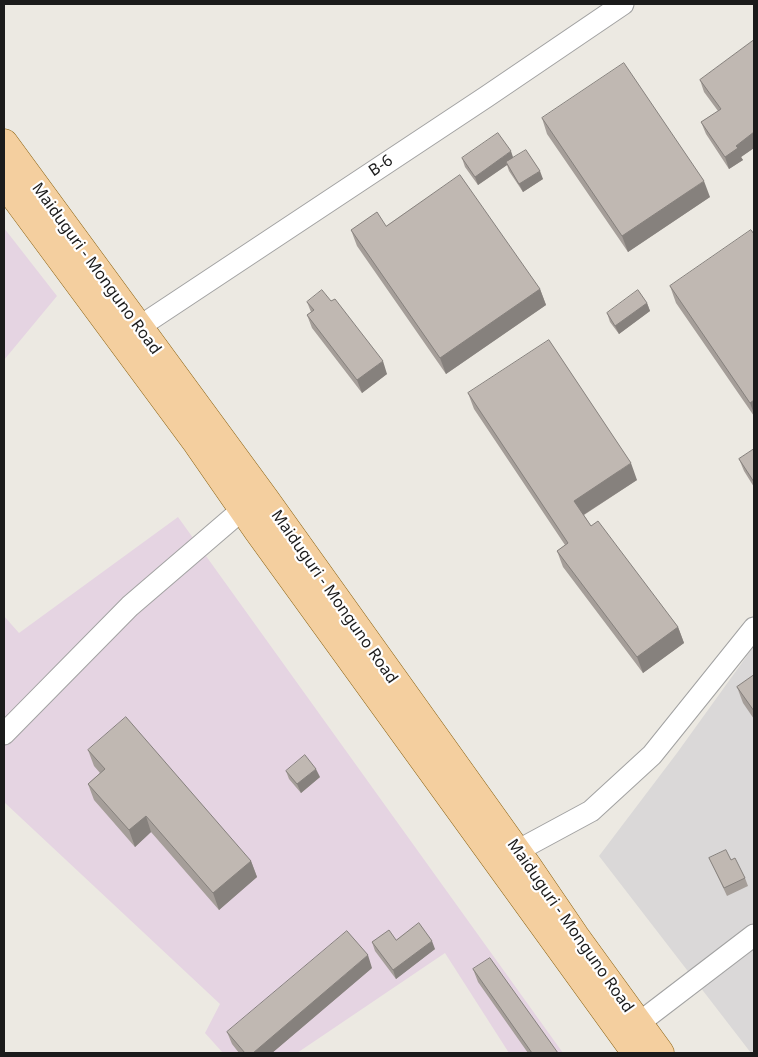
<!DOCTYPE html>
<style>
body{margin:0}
#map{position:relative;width:758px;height:1057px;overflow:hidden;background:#ece9e2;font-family:"Noto Sans",sans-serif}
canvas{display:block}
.frame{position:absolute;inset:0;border:5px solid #1b1b1b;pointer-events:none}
</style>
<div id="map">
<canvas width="758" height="1057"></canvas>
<div class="frame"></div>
</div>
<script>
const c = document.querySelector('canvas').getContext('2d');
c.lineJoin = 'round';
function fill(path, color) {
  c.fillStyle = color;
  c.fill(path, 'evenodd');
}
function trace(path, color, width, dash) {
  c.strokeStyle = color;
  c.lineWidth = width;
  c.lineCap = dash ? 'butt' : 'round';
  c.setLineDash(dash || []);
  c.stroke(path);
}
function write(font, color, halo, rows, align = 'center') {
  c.font = font + ' "Noto Sans",sans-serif';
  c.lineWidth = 4.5;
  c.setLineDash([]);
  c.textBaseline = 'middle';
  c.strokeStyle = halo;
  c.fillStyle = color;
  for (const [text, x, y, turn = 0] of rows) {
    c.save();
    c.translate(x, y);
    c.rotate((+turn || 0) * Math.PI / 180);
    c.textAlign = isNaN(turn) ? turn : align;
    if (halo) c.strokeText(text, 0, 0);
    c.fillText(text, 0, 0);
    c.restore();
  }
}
const residential = new Path2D(`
 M754 646V1053H751L599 856 677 753Z`);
const industrial = new Path2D(`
 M4 228 57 296 4 360Z
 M178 517 563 1053H509L445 953 297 1053H223L205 1033 220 1004 4 802V616L19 633Z`);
const minor = new Path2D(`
 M139 327 486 97 623 4
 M4 734 130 606 243 509
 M517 851 591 811 652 755 754 628
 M639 1023 754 935`);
const major = new Path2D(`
 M4 143 265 499 528 867 575 936 660 1053
 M4 182 197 443 258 531 636 1053`);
const wall = new Path2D(`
 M754 40V148L741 157 743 160 729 169 706 134 701 122 718 111 704 92 700 80Z
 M542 118 710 197 628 252 547 134Z
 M462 158H513L543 179 523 192 509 171 507 165 478 185 465 167Z
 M386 226 540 289 546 305 446 374 357 246 351 230Z
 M754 234V416L676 303 670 286Z
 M307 302 387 374 362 393 312 328 307 315 311 312Z
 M647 303 650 311 619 334 610 322 607 313Z
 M468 393 637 480 584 515 591 526 678 627 684 643 643 673 563 567 557 551 565 545 474 409Z
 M754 449V487L744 471 739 459Z
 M754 675V719L743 703 737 687Z
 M88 750 251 861 257 877 219 910 151 832 135 847 94 800 88 784 100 773 94 766Z
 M286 771 320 777 301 793 289 779Z
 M709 858 731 860 745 878 748 886 727 896 713 866Z
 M396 940 435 949 396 979 375 951 372 942Z
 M372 968 272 1053H239L232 1044 227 1032Z
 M473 969 558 1053H528L478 982Z`);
const shadedWall = new Path2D(`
 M754 132V148L741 157 743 160 729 169 725 157 736 146Z
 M511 151 514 160 506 162 507 165 478 185 475 177Z
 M540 171 543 179 523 192 519 184Z
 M704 181 710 197 628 252 622 236Z
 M540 289 546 305 446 374 440 358Z
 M647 303 650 311 619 334 615 326Z
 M383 361 387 374 362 393 357 380Z
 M754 400V414L750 403Z
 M631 463 637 480 580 517 574 501Z
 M678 627 684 643 643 673 637 657Z
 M316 769 320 777 301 793 297 784Z
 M146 816 151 832 135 847 129 830Z
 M251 861 257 877 219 910 213 893Z
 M432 941 435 949 396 979 393 970Z
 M368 955 372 968 272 1053H253Z`);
const building = new Path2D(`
 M754 40V132L736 146 738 148 725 157 701 122 721 109 700 80Z
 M624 63 704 181 622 236 542 118Z
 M498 133 511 151 475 177 462 158Z
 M526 150 540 171 519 184 506 162Z
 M460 175 540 289 440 358 351 230 377 212 386 226Z
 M751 230 754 234V400L750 403 670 286Z
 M322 290 331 301 335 299 383 361 357 380 307 315 314 310 307 302Z
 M638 290 647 303 615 326 607 313Z
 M549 340 631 463 574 501 591 526 598 521 678 627 637 657 557 551 568 543 468 393Z
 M754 449V482L739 459Z
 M754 675V711L737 687Z
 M126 717 251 861 213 893 146 816 129 830 88 784 105 769 88 750Z
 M305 755 316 769 297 784 286 771Z
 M726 850 731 860 735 858 745 878 724 888 709 858Z
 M419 923 432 941 393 970 372 942 389 930 396 940Z
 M347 931 368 955 253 1053H245L227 1032Z
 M490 958 558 1053H532L473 969Z`);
const streetNames = [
 ["B-6",381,166,-34],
 ["Maiduguri - Monguno Road",96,269,54],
 ["Maiduguri - Monguno Road",334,597,55],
 ["Maiduguri - Monguno Road",570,926,55]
];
fill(residential, '#dad8d8');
fill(industrial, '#e5d4e2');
trace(minor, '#a2a2a2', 23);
trace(major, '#875e0c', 29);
trace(minor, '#fff', 21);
trace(major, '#f4cf9f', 28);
fill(wall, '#a59e99');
fill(shadedWall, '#86817d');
fill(building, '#c0b8b2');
trace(building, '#86817d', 1);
write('16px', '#1b1b1b', '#fff', streetNames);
</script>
